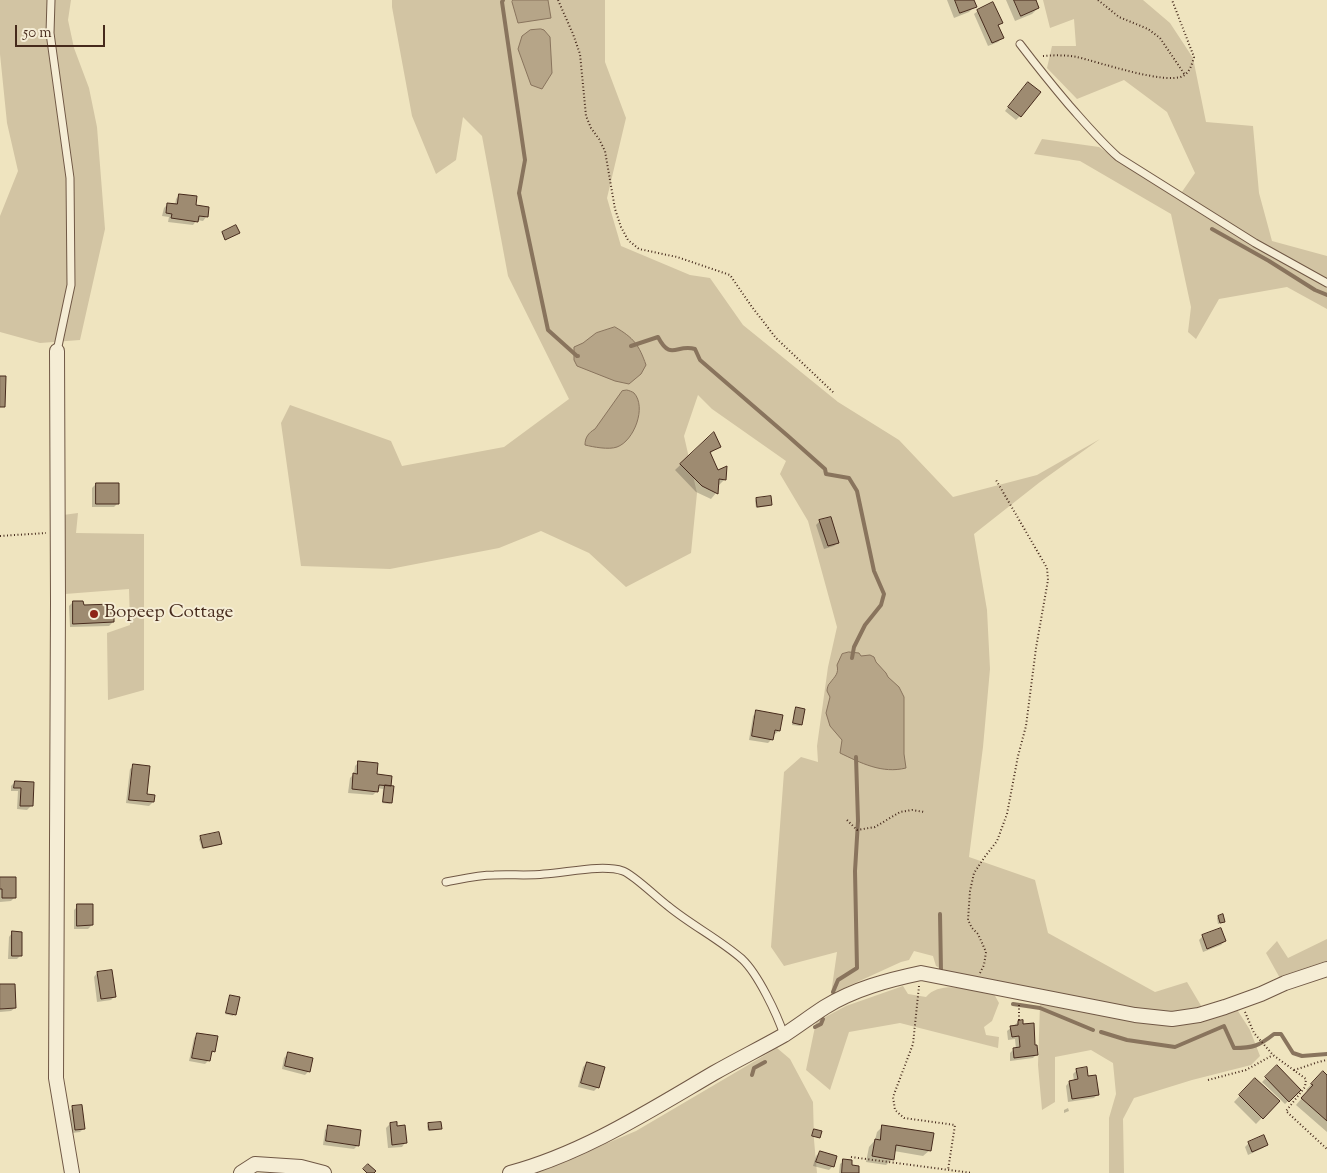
<!DOCTYPE html>
<style>
body{margin:0}
#map{position:relative;width:1327px;height:1173px;overflow:hidden;background:#efe4bf;font-family:"Sorts Mill Goudy",serif}
canvas{display:block}
.scale{position:absolute;left:15px;top:25px;width:90px;height:22px;box-sizing:border-box;border:2px solid #462a1c;border-top:0;padding-left:6px;font-size:15px;line-height:18px;white-space:nowrap;color:#462a1c;-webkit-text-stroke:4px #f5edd5;paint-order:stroke}
</style>
<div id="map">
<canvas width="1327" height="1173"></canvas>
<div class="scale">50 m</div>
</div>
<script>
const c = document.querySelector('canvas').getContext('2d');
c.lineJoin = 'round';
function fill(path, color) {
  c.fillStyle = color;
  c.fill(path, 'evenodd');
}
function trace(path, color, width, dash) {
  c.strokeStyle = color;
  c.lineWidth = width;
  c.lineCap = dash ? 'butt' : 'round';
  c.setLineDash(dash || []);
  c.stroke(path);
}
function write(font, color, halo, rows, align = 'center') {
  c.font = font + ' "Sorts Mill Goudy",serif';
  c.lineWidth = 4;
  c.setLineDash([]);
  c.textBaseline = 'middle';
  c.strokeStyle = halo;
  c.fillStyle = color;
  for (const [text, x, y, turn = 0] of rows) {
    c.save();
    c.translate(x, y);
    c.rotate((+turn || 0) * Math.PI / 180);
    c.textAlign = isNaN(turn) ? turn : align;
    if (halo) c.strokeText(text, 0, 0);
    c.fillText(text, 0, 0);
    c.restore();
  }
}
const green = new Path2D(`
 M0 0H71L68 20 74 48 89 88 97 127 105 229 80 340 40 343 0 332V216L18 171 7 123 0 54Z
 M392 0H605V62L626 118 607 198 621 246 690 275 710 278 743 325 838 402 899 440 953 497 1037 475 1100 439 1040 482 974 534 987 610 990 669 983 747 969 857 1035 880 1048 933 1155 992 1187 982 1203 1009 1170 1014 1142 1012 954 973 941 969 936 966 933 956 914 951 909 960 901 962 831 994 837 952 784 966 771 947 784 772 801 757 818 762 817 746 828 667 837 627 808 521 780 474 786 461 712 409 698 395 699 392 684 436 697 493 691 553 626 587 589 553 541 531 499 548 390 569 301 566 281 423 290 405 391 441 402 466 504 447 569 399 508 276 482 136 463 117 456 160 436 174 412 116 392 7Z
 M1043 0H1143L1170 23 1193 58 1206 122 1253 126 1259 193 1272 241 1327 256V309L1287 287 1219 299 1196 339 1188 332 1191 307 1171 214 1080 161 1034 154 1042 139 1099 147 1177 199 1195 173 1167 112 1124 80 1077 99 1047 68 1052 46H1076L1074 19 1050 28Z
 M78 513 76 533 144 534V690L108 700 107 633 130 625 129 589 65 594 63 515Z
 M1327 939V963L1281 980 1266 953 1277 941 1288 958Z
 M903 986 908 994 926 997C941 979 975 991 994 994L999 1003 992 1021 984 1027 986 1035 999 1037 998 1048 900 1023 849 1032 830 1090 806 1070 816 1022 846 1006Z
 M1040 1004 1121 1018 1189 1024 1236 1008 1250 1030 1260 1056 1251 1065 1192 1080 1134 1098 1123 1119 1124 1173H1109V1118L1116 1094 1113 1063 1091 1050 1055 1057V1102L1042 1110 1038 1065Z
 M777 1048 790 1059 813 1102 814 1140 817 1173H523L579 1155 636 1131Z`);
const water = new Path2D(`
 M513 0H548L551 18 518 23 512 2Z
 M541 29 544 30 550 37 552 73 542 89 531 85 518 49 522 36 530 30Z
 M615 327C634 338 639 345 646 365L641 374 629 384 615 381 577 366 574 360V347L583 343 596 333Z
 M627 390C628 390 633 392 634 393 647 407 634 441 617 447 609 450 593 447 585 445 585 438 588 433 595 429L622 391Z
 M849 652 859 653 861 656 870 655 874 657 876 662 886 673 888 677 899 687 904 697V754L906 768C882 774 861 763 840 753L842 740 830 726 826 713 830 697 827 691C827 689 828 684 830 683 835 676 839 674 837 665L842 654Z`);
const shadow = new Path2D(`
 M947 0H973L975 6 969 12 954 18Z
 M1006 0H1034L1038 8 1032 14 1015 21Z
 M978 11 1001 23 997 27 1002 38 998 42 988 46 974 14Z
 M1024 87 1020 116 1016 120 1005 111Z
 M179 195 194 206 208 208 206 217 203 221 197 220 193 225 168 222 169 217 162 216 164 208 168 204 175 205 176 199Z
 M713 434 719 446 710 454 718 472 725 479 719 485H717L716 493 711 499 696 492 675 470Z
 M96 484 117 504 114 507H92V488Z
 M756 499 771 504 769 506 756 508 755 501Z
 M820 521 838 542 834 546 824 549 816 525Z
 M73 602 82 607 113 622 109 626 70 627 69 606Z
 M796 709 801 724 800 726 792 725 794 710Z
 M757 712 779 731 775 734H773L772 739 768 743 749 740 753 716Z
 M359 762 376 775 390 777 391 802 390 804 382 803 383 789 377 788V791L373 795 348 793 350 778 354 774 355 766Z
 M134 766 146 795 153 802 149 806 126 803 130 769Z
 M15 782 32 783 31 806 27 810 17 809 18 791H11V786Z
 M201 837 220 844 219 845 202 849 199 839Z
 M0 879 15 897 11 901 0 902Z
 M78 906 92 925 88 929H74V910Z
 M1218 917 1224 922 1222 923 1218 924 1217 918Z
 M12 933 21 955 17 959H8L9 937Z
 M1203 936 1225 941 1221 945 1203 952 1199 940Z
 M97 973 114 997 111 1000 97 1002 94 977Z
 M0 986 15 1008 11 1011 0 1012Z
 M231 996 234 1014 233 1016 225 1014 229 998Z
 M1018 1022 1037 1054 1033 1058 1010 1061V1053L1014 1049H1016L1015 1039 1008 1040 1007 1031Z
 M198 1034 214 1051 210 1055 209 1060 205 1064 189 1061 194 1038Z
 M288 1054 309 1071 305 1075 282 1069 284 1058Z
 M587 1063 598 1087 594 1091 578 1087 583 1067Z
 M1277 1067 1299 1090 1285 1104 1262 1082Z
 M1077 1070 1087 1078 1098 1094 1094 1098 1068 1102 1066 1086 1069 1082 1074 1081 1073 1074Z
 M1327 1076V1132L1296 1105 1308 1091 1306 1090 1317 1078Z
 M1255 1079 1278 1101 1256 1124 1234 1102Z
 M73 1108 84 1128 80 1132 72 1133 69 1111Z
 M1068 1108 1069 1111 1064 1113V1110Z
 M390 1124 405 1143 402 1147 388 1148 386 1128Z
 M429 1124 440 1128 439 1130 428 1131 427 1126Z
 M883 1126 930 1150 923 1156 894 1151 892 1159 886 1165 866 1162 869 1147 875 1140 877 1132Z
 M329 1127 358 1145 354 1149 323 1145 325 1130Z
 M1249 1143 1267 1144 1263 1148 1248 1155 1245 1147Z
 M820 1152 833 1166 829 1170 813 1166 816 1156Z
 M844 1161 850 1166 857 1173H839L840 1164Z`);
const stream = new Path2D(`
 M503 0 502 2 525 160 519 193 548 330 577 356H578
 M1212 229 1269 261 1315 290 1327 295
 M631 346 658 337C671 362 677 343 695 349L700 360 788 436 825 469 826 474 849 478 857 491 874 571 884 594 881 605 865 625 854 647 852 658
 M940 914 941 972
 M833 992 838 980 857 968 855 871 858 821 856 757
 M1013 1004 1040 1008 1093 1030
 M815 1027 821 1024 823 1019
 M1101 1032 1127 1040 1175 1047 1224 1026 1234 1048C1253 1048 1259 1046 1274 1034H1281L1293 1053 1302 1056 1327 1054
 M752 1075 754 1068 765 1062`);
const building = new Path2D(`
 M955 0H974L977 7 960 13Z
 M1014 0H1036L1039 8 1021 16Z
 M993 2 1003 23 998 25 1004 38 992 43 977 10Z
 M1028 82 1041 92 1021 117 1008 107Z
 M179 194 197 196 196 205 209 207 208 217 199 216 198 222 171 218 172 214 166 213 167 203 177 204Z
 M236 225 240 233 225 240 222 232Z
 M0 376H6L5 407H0Z
 M714 432 721 447 710 452 718 470 727 466 726 480 719 479 718 494 702 486 680 464Z
 M96 483H119V504H96Z
 M771 496 772 505 757 507 756 498Z
 M831 517 839 543 828 546 819 520Z
 M73 601H83L84 605 114 604V622L73 624Z
 M796 707 805 709 802 725 793 723Z
 M756 710 783 715 780 731 775 730 773 740 752 736Z
 M358 761 378 763 377 774 392 776 391 786 379 785 378 792 352 789 353 773 357 774Z
 M133 764 150 766 147 794 155 795 154 802 129 800Z
 M15 781 34 782 33 806H20L21 788H14Z
 M385 785 394 786 392 803 383 802Z
 M219 832 222 844 203 848 200 836Z
 M0 877H16V898H2V889H0Z
 M77 904H93V925L77 926Z
 M1223 914 1225 922 1220 923 1218 916Z
 M1221 928 1226 941 1207 949 1202 935Z
 M12 931 22 932V956H12Z
 M112 970 116 997 101 999 97 972Z
 M0 984H15L16 1008 0 1009Z
 M230 995 240 997 236 1015 226 1013Z
 M1023 1020V1024L1034 1023 1035 1045H1037L1038 1055 1014 1058 1013 1048 1020 1047 1019 1036 1012 1037 1010 1026 1018 1025V1021Z
 M197 1033 218 1036 215 1052 212 1051 210 1061 192 1058Z
 M288 1052 313 1058 310 1072 285 1066Z
 M587 1062 605 1067 599 1088 581 1083Z
 M1277 1065 1301 1090 1289 1102 1265 1077Z
 M1087 1067 1088 1076 1096 1075 1099 1095 1072 1099 1069 1081 1078 1079 1076 1069Z
 M1323 1071 1327 1075V1121L1301 1098 1313 1085 1311 1084Z
 M1255 1078 1280 1101 1263 1119 1239 1095Z
 M82 1105 85 1129 75 1130 72 1106Z
 M397 1122V1126L405 1125 407 1143 392 1145 390 1123Z
 M441 1122 442 1129 429 1130 428 1123Z
 M328 1125 361 1130 359 1146 326 1141Z
 M882 1125 934 1133 931 1151 896 1145 894 1160 872 1156 875 1139 880 1140Z
 M814 1129 822 1131 820 1138 812 1136Z
 M1264 1135 1268 1145 1252 1152 1248 1142Z
 M820 1151 837 1156 834 1167 816 1162Z
 M843 1159 852 1160V1165L859 1166V1173H842Z
 M368 1164 376 1171 374 1173H367L363 1169Z`);
const path = new Path2D(`
 M558 0 573 34 580 54 586 116 591 128 599 139 605 151 615 209 621 227 628 240 639 249 677 257 730 275 752 307 776 338 834 393
 M1098 0 1119 17 1148 29 1160 38 1185 75
 M1043 56C1054 55 1066 55 1077 57 1099 62 1165 85 1183 76 1190 72 1192 64 1194 57L1172 0
 M0 536 46 533
 M847 820 857 830 875 827 900 812 912 810 924 812
 M980 973 984 965 986 952 978 934 972 928 968 920 970 891 974 873 984 858 997 841 1007 814 1018 756 1026 726 1036 648 1048 580 1047 568 996 480
 M919 986 913 1044 893 1097 895 1110 904 1118 955 1125 948 1170
 M1245 1012 1254 1033 1273 1055 1306 1079 1305 1087 1286 1111 1327 1149
 M1019 1020V1005
 M1294 1070C1305 1067 1316 1062 1327 1060
 M1208 1080 1246 1070 1273 1055
 M851 1157 972 1173`);
const lane = new Path2D(`
 M51 0 50 33 70 178 71 285 57 351
 M1020 44C1036 65 1052 85 1069 105 1085 123 1100 141 1118 157L1255 243 1327 283
 M446 882C462 879 478 875 494 875 511 874 527 876 544 874 566 873 602 864 623 871 634 875 657 898 668 906 691 925 719 939 742 959 758 974 777 1014 784 1035`);
const street = new Path2D(`
 M57 351 58 603 56 1078 72 1173
 M241 1173 255 1164 301 1167 324 1173
 M510 1173C584 1153 649 1111 714 1073 737 1060 761 1048 784 1035 798 1026 811 1016 825 1007 854 989 888 980 921 973L1135 1015 1172 1019 1199 1015 1225 1007 1261 994 1285 983 1327 969`);
const markers = [
 [94,614,5,"#8f2418"]
];
const poiNames = [
 ["Bopeep Cottage",104,614]
];
fill(green, '#d2c4a3');
fill(water, '#b6a588');
trace(water, '#89745d', 1);
fill(shadow, '#0003');
trace(stream, '#89745d', 4);
fill(building, '#9e8b71');
trace(building, '#462a1c', 1);
trace(lane, '#705845', 9);
trace(street, '#705845', 16);
trace(path, '#462a1c', 2, [1, 2.5]);
trace(lane, '#f5edd5', 7);
trace(street, '#f5edd5', 14);
for (const [x, y, r, color] of markers) {
  const dot = new Path2D();
  dot.arc(x, y, r, 0, 2 * Math.PI);
  c.fillStyle = color;
  c.fill(dot);
  trace(dot, '#f5edd5', 2);
}
write('19px', '#462a1c', '#f5edd5', poiNames, 'left');
</script>
